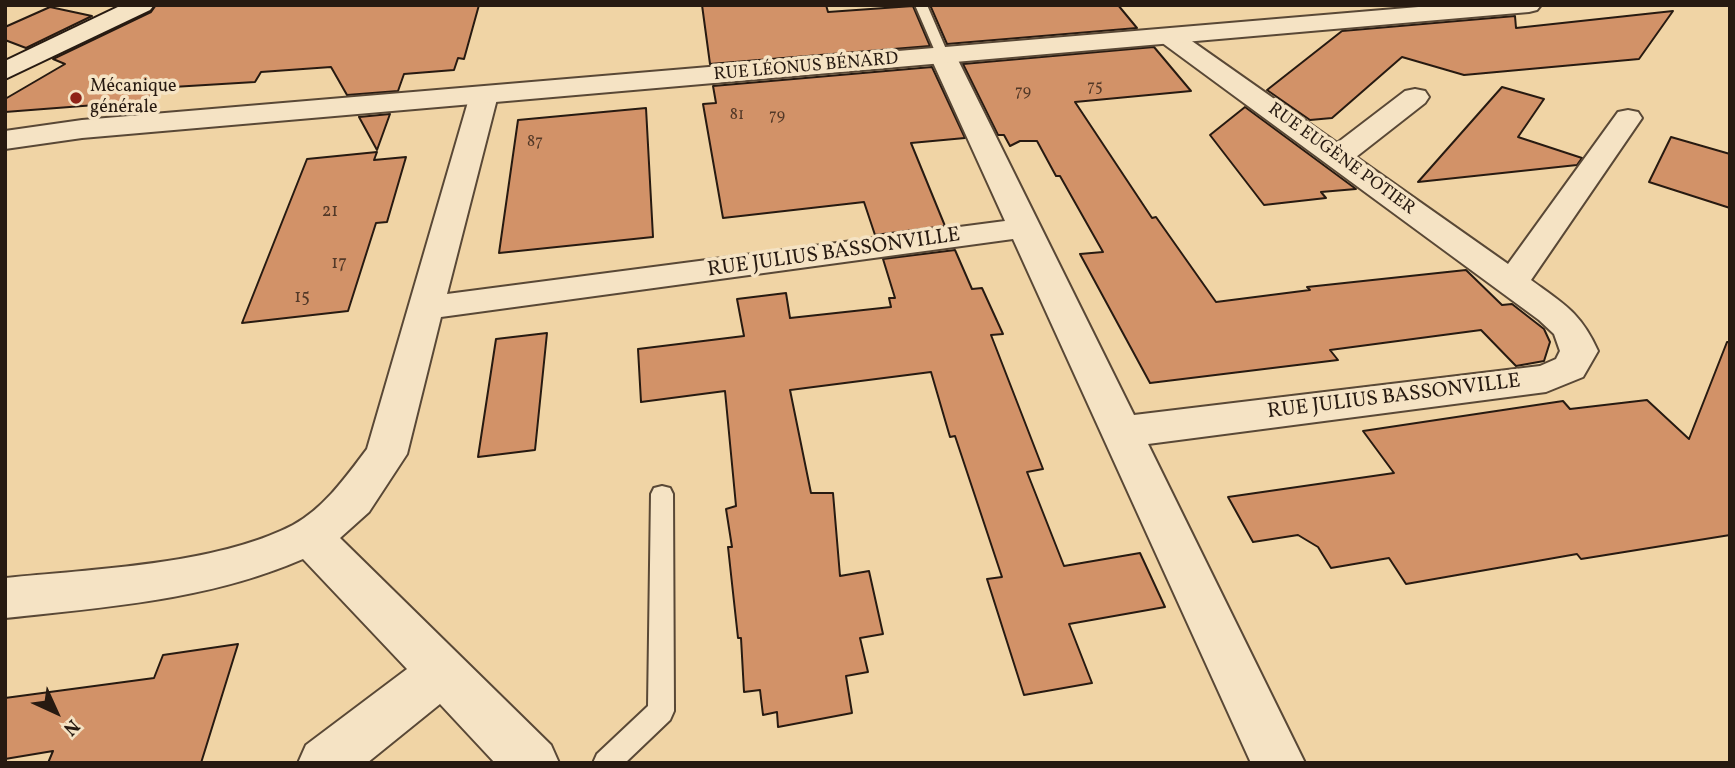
<!DOCTYPE html>
<meta charset="utf-8">
<style>
body{margin:0}
#map{position:relative;width:1735px;height:768px;overflow:hidden;background:#f0d4a5;font-family:Vollkorn,serif}
canvas{display:block}
.frame{position:absolute;inset:0;border:7px solid #271a11;pointer-events:none}
.north{position:absolute;left:21px;top:677px;width:70px;height:70px;-webkit-text-stroke:5px #f5e3c4;paint-order:stroke;rotate:135deg;font-size:19px;font-weight:700;line-height:28px;text-align:center;color:#271a11}
.north::after{content:'';display:block;margin:auto;width:24px;height:32px;background:#271a11;clip-path:polygon(50% 0,100% 100%,50% 72%,0 100%)}
</style>
<div id="map">
<canvas width="1735" height="768"></canvas>
<div class="frame"></div>
<div class="north">N</div>
</div>
<script>
const c = document.querySelector('canvas').getContext('2d');
c.lineJoin = 'round';
function fill(path, color) {
  c.fillStyle = color;
  c.fill(path, 'evenodd');
}
function trace(path, color, width, dash) {
  c.strokeStyle = color;
  c.lineWidth = width;
  c.lineCap = dash ? 'butt' : 'round';
  c.setLineDash(dash || []);
  c.stroke(path);
}
function write(font, color, halo, rows, align = 'center') {
  c.font = font + ' Vollkorn,serif';
  c.lineWidth = 7;
  c.setLineDash([]);
  c.textBaseline = 'middle';
  c.strokeStyle = halo;
  c.fillStyle = color;
  for (const [text, x, y, turn = 0] of rows) {
    c.save();
    c.translate(x, y);
    c.rotate((+turn || 0) * Math.PI / 180);
    c.textAlign = isNaN(turn) ? turn : align;
    if (halo) c.strokeText(text, 0, 0);
    c.fillText(text, 0, 0);
    c.restore();
  }
}
const building = new Path2D(`
 M156 5H479L464 59 458 58 454 70 404 74 398 91 347 95 331 67 261 72 255 82 156 88 147 101 5 112V99L65 64 53 59 151 12Z
 M702 5H826L828 12 913 6 930 46 710 64Z
 M930 5H1118L1137 28 947 44Z
 M50 7 92 16 26 48 5 40V27Z
 M1673 11 1639 59 1464 75 1402 57 1332 118 1310 120 1267 90 1342 31 1515 16 1516 28Z
 M1154 47 1191 91 1075 102 1152 218 1156 217 1216 302 1310 290 1307 287 1466 270 1502 305 1512 304 1544 329 1550 342 1544 361 1516 366 1481 330 1330 350 1338 360 1150 383 1080 254 1103 252 1060 176H1056L1037 141H1020L1010 146 1004 135H998L963 64Z
 M932 67 965 138 911 143 945 226 875 235 864 202 723 218 703 104 716 103 713 86Z
 M1502 87 1544 99 1518 137 1582 158 1577 165 1418 182Z
 M1245 107 1356 189 1321 192 1326 198 1264 205 1210 135Z
 M646 108 653 237 499 253 518 120Z
 M390 114 377 150 359 117Z
 M1671 137 1730 154V208L1649 182Z
 M377 152 374 160 406 157 387 222 376 223 348 311 242 323 307 159Z
 M955 250 972 289 982 288 1003 334 991 335 1043 469 1027 472 1064 566 1140 553 1165 607 1069 624 1092 683 1024 695 987 579 1002 577 955 436 950 437 931 372 790 390 811 493H833L840 576 869 571 883 634 860 638 868 672 846 676 852 713 778 727 777 712 763 715 760 690 744 692 741 638H738L728 547H732L726 509 736 506 725 391 641 402 638 349 744 336 737 299 786 293 790 318 891 307 889 298H895L883 259Z
 M547 333 535 450 478 457 496 339Z
 M1727 342H1730V535L1581 559 1577 554 1406 584 1389 558 1331 568 1318 547 1298 535 1253 542 1228 497 1394 473 1363 431 1563 401 1570 409 1647 400 1689 439Z
 M238 644 201 763H48L53 751 5 759V698L154 678 163 655Z`);
const service = new Path2D(`
 M915 5H927L949 56 948 59H938L937 56Z
 M662 486 670 488 673 494 674 711 670 720 625 763H593L597 754 648 706 651 494 654 488Z`);
const minor = new Path2D(`
 M1170 30 1179 32 1337 143 1405 91 1415 89 1425 91 1429 97 1425 103 1356 157 1508 264 1618 112 1628 110 1638 112 1642 118 1531 280C1564 304 1581 313 1598 351L1583 377 1546 392 1148 444 1305 763H1251L1013 239 441 317 407 454 369 512 340 538 551 745 559 763H495L440 704 367 763H298L306 745 407 669 303 559C209 600 107 607 5 618V578C92 569 216 565 293 525 324 508 346 477 367 449L470 95 474 89 484 87 494 89 498 95 447 294 1005 221 930 56 934 51 943 48 952 51 956 56 1134 415 1540 366 1556 359 1560 351 1554 334 1539 320 1161 42 1158 37 1161 32Z`);
const tertiary = new Path2D(`
 M1442 5H1541L1537 10 1529 12 82 138 5 149V131L82 120Z`);
const secondary = new Path2D(`
 M122 5H154L150 10 5 79V61Z`);
const markers = [
 [76,98,7,"#8f2418"]
];
const farNumbernames = [
 ["75",1095,88],
 ["79",1023,93],
 ["81",737,116],
 ["79",777,117],
 ["87",535,143]
];
const farStreetnames = [
 ["RUE LÉONUS BÉNARD",806,68,-5],
 ["RUE EUGÈNE POTIER",1341,160,36]
];
const farPoinames = [
 ["Mécanique",90,88],
 ["générale",90,109]
];
const numberNames = [
 ["21",330,213],
 ["17",339,265],
 ["15",302,299]
];
const streetNames = [
 ["RUE JULIUS BASSONVILLE",834,254,-8],
 ["RUE JULIUS BASSONVILLE",1394,398,-7]
];
fill(building, '#d29268');
trace(building, '#271a11', 2);
trace(service, '#594836', 4);
trace(minor, '#594836', 4);
trace(tertiary, '#594836', 4);
trace(secondary, '#271a11', 4);
fill(service, '#f5e3c4');
fill(minor, '#f5e3c4');
fill(tertiary, '#f5e3c4');
fill(secondary, '#f5e3c4');
for (const [x, y, r, color] of markers) {
  const dot = new Path2D();
  dot.arc(x, y, r, 0, 2 * Math.PI);
  c.fillStyle = color;
  c.fill(dot);
  trace(dot, '#f5e3c4', 2.5);
}
write('16px', '#523827', null, farNumbernames);
write('18px', '#271a11', '#f5e3c4', farStreetnames);
write('18px', '#271a11', '#f5e3c4', farPoinames, 'left');
write('18px', '#523827', null, numberNames);
write('21px', '#271a11', '#f5e3c4', streetNames);
</script>
